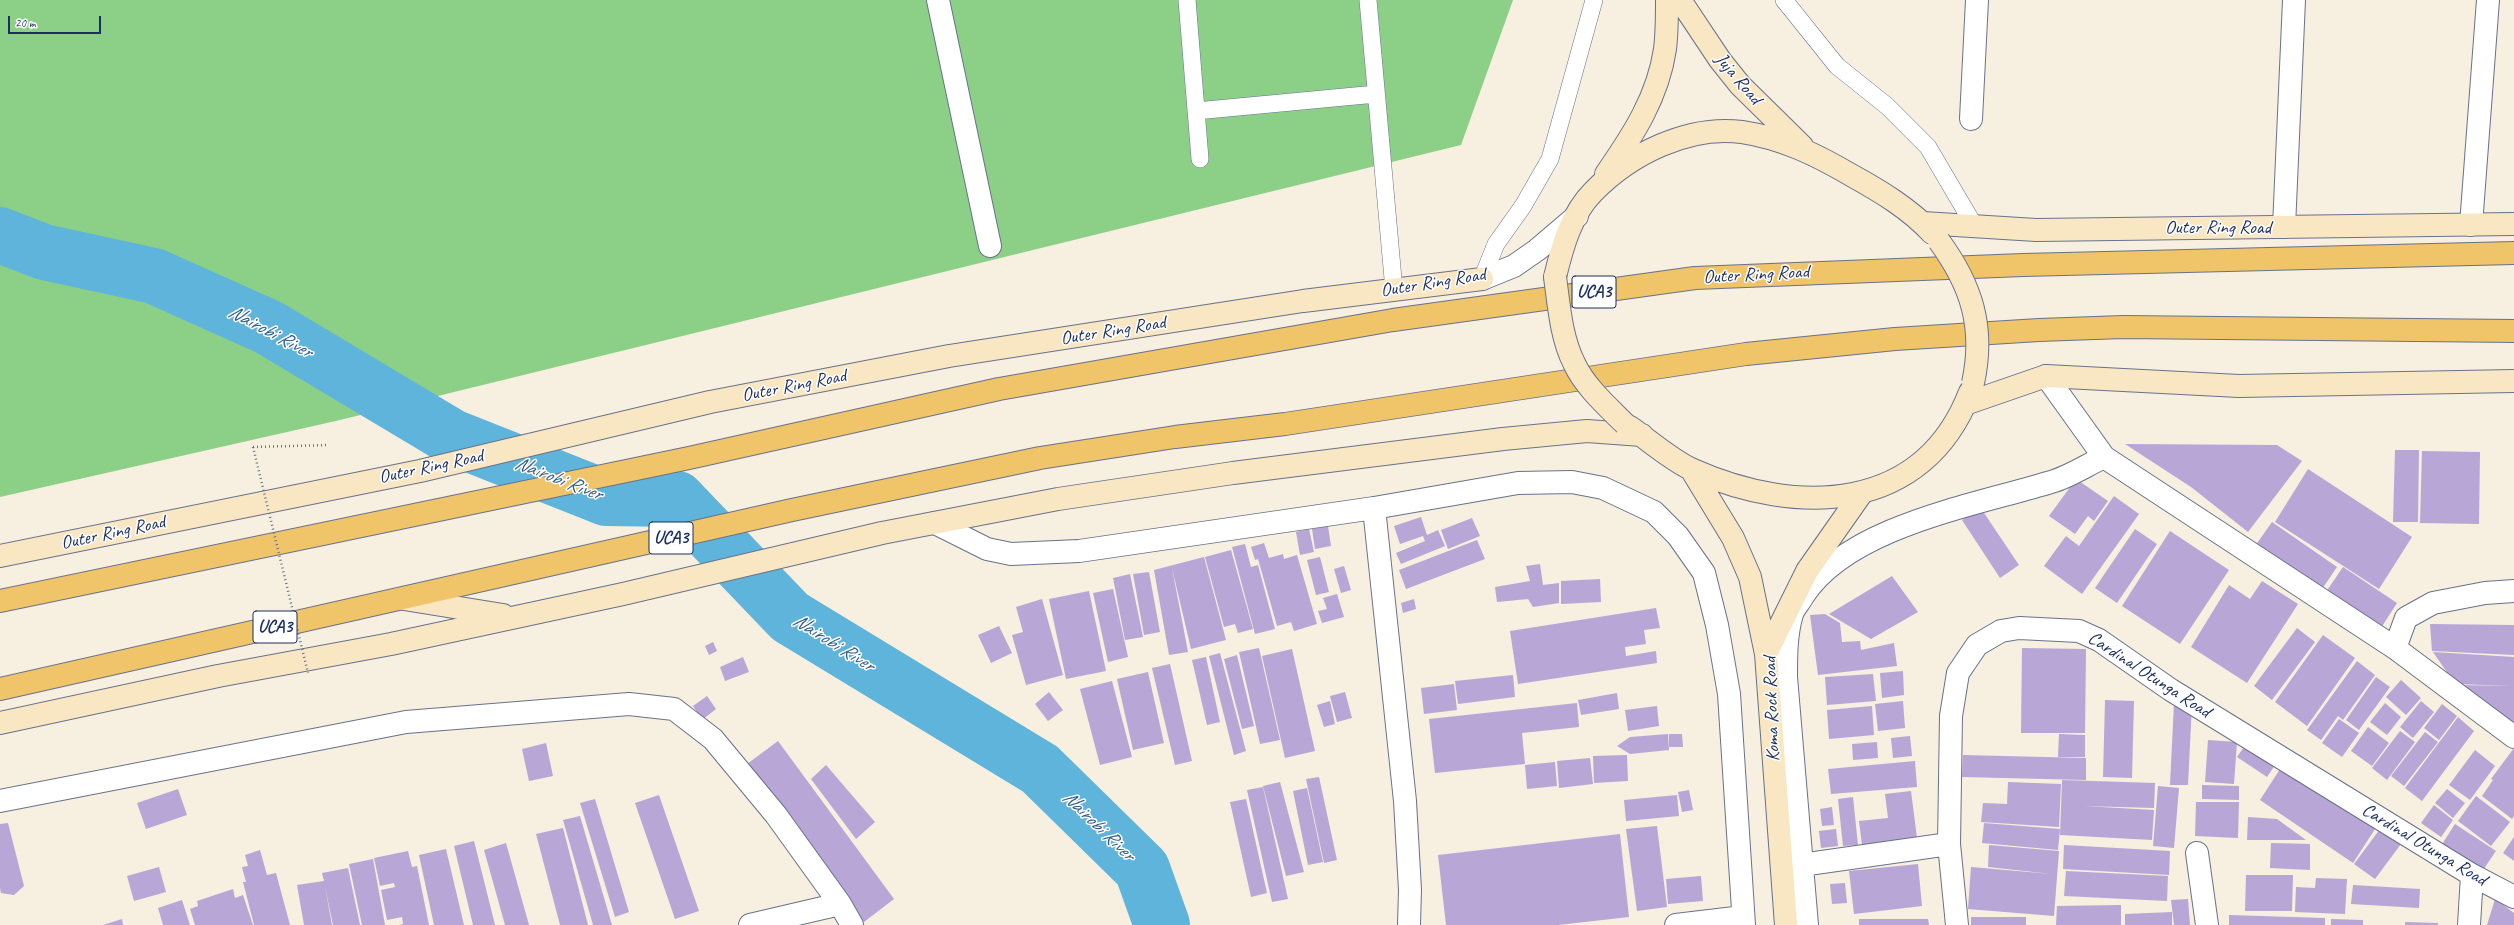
<!DOCTYPE html>
<style>
body{margin:0}
#map{position:relative;width:2514px;height:925px;overflow:hidden;background:#f7efdf;font-family:Caveat,sans-serif}
canvas{display:block}
.scale{position:absolute;left:8px;top:16px;width:93px;height:18px;box-sizing:border-box;border:2px solid #1b2f5e;border-top:0;padding-left:5px;font-size:12px;line-height:14px;white-space:nowrap;color:#1b2f5e;-webkit-text-stroke:3px #fff;paint-order:stroke}
</style>
<div id="map">
<canvas width="2514" height="925"></canvas>
<div class="scale">20 m</div>
</div>
<script>
const c = document.querySelector('canvas').getContext('2d');
c.lineJoin = 'round';
function fill(path, color) {
  c.fillStyle = color;
  c.fill(path, 'evenodd');
}
function trace(path, color, width, dash) {
  c.strokeStyle = color;
  c.lineWidth = width;
  c.lineCap = dash ? 'butt' : 'round';
  c.setLineDash(dash || []);
  c.stroke(path);
}
function write(font, color, halo, rows, align = 'center') {
  c.font = font + ' Caveat,sans-serif';
  c.lineWidth = 3;
  c.setLineDash([]);
  c.textBaseline = 'middle';
  c.strokeStyle = halo;
  c.fillStyle = color;
  for (const [text, x, y, turn = 0] of rows) {
    c.save();
    c.translate(x, y);
    c.rotate((+turn || 0) * Math.PI / 180);
    c.textAlign = isNaN(turn) ? turn : align;
    if (halo) c.strokeText(text, 0, 0);
    c.fillText(text, 0, 0);
    c.restore();
  }
}
const green = new Path2D(`
 M0 0H1513L1461 145 340 420 0 497Z`);
const water = new Path2D(`
 M1142 869 1177 910 1180 925H1143L1133 913Z`);
const river = new Path2D(`
 M0 235 44 252 154 276 268 327 452 437 606 498 677 499 790 617 1040 769 1142 869 1162 925`);
const building = new Path2D(`
 M2125 444 2277 445 2302 461 2248 532 2191 487Z
 M2395 450H2419L2418 522H2393Z
 M2422 451 2480 452 2479 524 2420 523Z
 M2308 469 2412 537 2379 589 2275 522Z
 M2076 479 2108 501 2094 521 2088 516 2075 534 2049 516Z
 M2114 496 2139 514 2082 594 2044 566 2066 536 2079 546Z
 M1980 507 2019 565 2000 578 1962 520Z
 M1421 517 1427 535 1438 530 1445 546 1401 564 1396 553 1425 541 1423 536 1400 544 1394 526Z
 M1472 518 1480 536 1448 549 1441 530Z
 M2272 522 2337 567 2318 595 2253 549Z
 M1328 526 1331 546 1315 549 1312 529Z
 M1309 529 1314 552 1300 555 1296 532Z
 M2135 529 2157 544 2117 603 2095 588Z
 M2170 531 2229 570 2180 644 2122 606Z
 M1477 540 1485 559 1406 589 1399 570Z
 M1264 543 1269 558 1283 554 1284 559 1297 555 1317 624 1294 631 1291 622 1277 626 1258 559 1255 560 1251 547Z
 M1245 544 1251 567 1258 565 1275 629 1255 634 1232 547Z
 M1231 550 1253 629 1238 633 1235 624 1224 627 1205 557Z
 M1204 557 1226 640 1191 649 1172 568 1188 652 1169 655 1154 570Z
 M1320 557 1329 592 1316 595 1307 560Z
 M1540 564 1543 585 1559 583V603L1533 607 1528 599 1497 602 1495 587 1530 581 1526 566Z
 M1344 566 1351 590 1341 593 1334 569Z
 M2343 567 2397 603 2372 642 2317 605Z
 M1149 572 1160 632 1144 635 1133 574Z
 M1130 574 1143 637 1125 640 1113 578Z
 M1892 576 1918 612 1871 639 1829 614Z
 M1600 579 1601 602 1561 604V581Z
 M2262 581 2298 604 2247 683 2191 647 2229 585 2250 599Z
 M1113 589 1128 657 1108 662 1093 593Z
 M1089 591 1106 671 1066 679 1049 599Z
 M1337 594 1344 617 1322 623 1318 611 1327 609 1323 598Z
 M1042 599 1063 675 1026 685 1012 635 1023 632 1016 607Z
 M1414 599 1416 609 1403 613 1401 603Z
 M1656 608 1660 628 1644 630 1646 644 1625 647 1626 656 1656 651 1657 663 1518 684 1510 631Z
 M1825 614 1840 623 1842 642 1860 641 1861 650 1894 643 1897 666 1818 675 1810 615Z
 M2430 624 2514 625V655L2432 651Z
 M999 626 1012 653 991 663 978 635Z
 M2297 628 2315 642 2272 700 2254 686Z
 M2323 635 2355 658 2307 726 2275 702Z
 M713 642 717 651 709 655 705 646Z
 M1259 648 1280 740 1260 744 1239 652Z
 M2022 648 2086 649 2085 733H2021Z
 M1292 649 1315 751 1285 758 1262 656Z
 M2433 652 2514 657V724L2456 685 2512 686 2455 684Z
 M1220 653 1246 751 1234 755 1209 656Z
 M1237 655 1254 726 1242 729 1224 659Z
 M743 657 749 672 725 681 720 667Z
 M1206 657 1220 722 1207 725 1192 660Z
 M2357 661 2375 675 2343 720 2338 716 2321 740 2307 730Z
 M1170 664 1192 761 1175 765 1152 668Z
 M1903 671 1904 695 1882 698 1880 673Z
 M1148 672 1164 743 1133 750 1117 679Z
 M1873 674 1876 701 1827 705 1825 677Z
 M1513 675 1515 697 1458 704 1455 681Z
 M2376 677 2390 687 2359 730 2346 720Z
 M2401 680 2421 698 2406 715 2386 697Z
 M1112 681 1132 757 1100 765 1080 689Z
 M1454 684 1457 710 1424 714 1421 688Z
 M1049 692 1063 710 1048 721 1035 704Z
 M1345 692 1352 718 1337 722 1330 696Z
 M1617 693 1619 709 1581 715 1578 700Z
 M707 696 716 709 702 720 693 706Z
 M2105 700 2134 701 2132 778 2103 777Z
 M1330 701 1335 724 1324 727 1317 705Z
 M1903 701 1905 728 1878 731 1875 704Z
 M2421 701 2434 712 2413 738 2400 727Z
 M1577 703 1579 727 1522 733 1525 764 1435 773 1429 719Z
 M2174 703 2192 704 2188 785H2170Z
 M2385 703 2401 717 2387 735 2370 722Z
 M2442 704 2457 716 2439 740 2424 728Z
 M1657 706 1659 726 1628 731 1625 710Z
 M1872 706 1874 735 1829 739 1827 710Z
 M2458 717 2474 731 2422 801 2405 788Z
 M2339 719 2359 733 2342 757 2322 743Z
 M2368 727 2389 743 2372 766 2351 751Z
 M2400 731 2415 742 2387 780 2372 768Z
 M2425 732 2438 742 2404 786 2391 776Z
 M1668 734 1669 750 1630 754 1617 746 1630 737Z
 M1669 734H1682L1683 747H1669Z
 M2059 734 2085 735V757H2058Z
 M1910 736 1912 756 1893 758 1891 738Z
 M2208 740 2237 742 2234 784 2205 782Z
 M778 741 894 899 864 922 747 764Z
 M2248 741 2277 762 2267 777 2237 757Z
 M1877 742 1878 758 1853 760 1852 744Z
 M546 743 553 776 529 781 522 749Z
 M2514 748V816L2512 819 2482 796 2493 780 2491 779Z
 M2475 750 2495 766 2470 800 2449 785Z
 M1627 755 1628 781 1594 783 1593 756Z
 M1963 755 2086 758V780L1962 777Z
 M1590 758 1593 784 1559 788 1557 761Z
 M1915 761 1917 787 1831 794 1828 769Z
 M1555 762 1557 786 1527 789 1525 765Z
 M826 765 875 822 856 839 811 779Z
 M2282 766 2375 829 2353 863 2260 800Z
 M1319 777 1337 860 1324 863 1306 779Z
 M2062 780 2155 783 2154 808 2084 806 2154 810 2152 840 2060 835Z
 M1280 782 1304 872 1286 876 1263 786Z
 M2008 782 2061 784 2059 827 1981 822 1983 803 2007 804Z
 M2202 785 2239 786V800L2202 799Z
 M2158 786 2179 788 2174 848 2153 846Z
 M1263 787 1288 899 1272 902 1247 790Z
 M1307 788 1323 862 1308 865 1293 791Z
 M178 789 187 815 146 829 137 803Z
 M2447 789 2465 803 2453 818 2435 803Z
 M1689 790 1693 810 1682 812 1678 792Z
 M1911 791 1917 838 1862 845 1859 821 1888 818 1885 794Z
 M659 795 699 911 675 919 635 803Z
 M1677 795 1679 816 1626 821 1624 800Z
 M2476 796 2510 822 2491 846 2458 821Z
 M1853 797 1858 845 1843 846 1838 799Z
 M595 799 629 912 615 917 580 803Z
 M1246 799 1267 893 1251 897 1230 802Z
 M2196 802H2239L2238 838 2195 836Z
 M2434 805 2453 820 2441 837 2421 823Z
 M1832 807 1834 825 1822 826 1820 809Z
 M580 816 612 925H593L563 820Z
 M2248 817 2277 819 2306 840H2247Z
 M8 823 24 886 14 895 1 893 0 888V824Z
 M1984 823 2060 829 2058 850 1982 843Z
 M2455 824 2496 851 2479 876 2439 849Z
 M1657 826 1667 907 1637 911 1626 829Z
 M563 828 588 925H560L536 834Z
 M1836 829 1838 846 1821 848 1819 831Z
 M2380 829 2401 844 2375 879 2354 864Z
 M1620 834 1629 917 1558 925H1446L1438 855Z
 M2514 837V861L2503 853Z
 M474 841 495 925H473L454 846Z
 M506 843 529 925H505L484 850Z
 M2271 843 2310 844V870L2270 868Z
 M1989 845 2059 851 2054 916 1968 909 1971 867 2052 874 1988 867Z
 M2064 845 2170 851 2169 875 2063 869Z
 M446 849 464 925H434L419 855Z
 M260 850 267 875 276 873 290 925H254L243 882H246L242 867 248 866 245 855Z
 M408 851 412 867 417 866 429 925H399L403 924 402 917 387 920 381 890 395 887 394 883 380 886 374 858Z
 M373 859 385 925H362L349 864Z
 M1918 864 1922 906 1854 914 1849 871Z
 M159 867 166 892 134 901 127 876Z
 M348 868 360 925H333L325 887 332 925H304L297 885 324 881 322 873Z
 M2066 871 2168 876 2167 901 2064 896Z
 M2246 875H2293L2292 911H2245Z
 M1701 876 1703 901 1668 904 1666 879Z
 M2316 878 2347 879 2345 914 2295 912 2296 887 2315 888Z
 M1845 883 1847 903 1832 904 1830 884Z
 M2353 885 2420 889 2419 908 2351 904Z
 M233 889 235 898 243 895 253 925H195L190 909 198 906 197 901Z
 M2188 899 2190 925H2174L2171 900Z
 M2495 899 2514 913V925H2487Z
 M182 900 190 925H163L158 908Z
 M2121 905V925H2056L2057 906Z
 M2172 912V925H2125V914Z
 M2229 915 2325 918V925H2229Z
 M1971 917H2026V925H1971Z
 M122 919 123 925H103Z
 M1859 919H1928L1929 925H1859Z
 M2331 919 2363 920V925H2331Z
 M2405 922 2438 923V925H2405Z`);
const path = new Path2D(`
 M253 447 329 445`);
const service = new Path2D(`
 M1187 0 1200 159
 M1368 0 1394 290
 M1784 0 1837 66 1887 106 1928 147 1975 227
 M1196 111 1376 94
 M1482 279 1496 244 1523 206 1550 159 1594 0`);
const minor = new Path2D(`
 M938 0 990 246
 M1971 119 1977 0
 M2471 225 2488 0
 M2284 227 2294 0
 M2046 376 2104 457 2395 648 2406 618 2433 603 2485 593 2514 591
 M1374 508 1405 801 1410 890 1409 925
 M935 523 987 549 1011 554 1079 551 1374 508 1518 483 1572 482 1603 488 1654 512 1678 536 1704 573 1717 625 1729 694 1744 925
 M2395 648 2514 737
 M0 801 406 722 629 704 674 709 713 739 776 815 840 904 852 925
 M2197 853 2207 925
 M1801 865 1949 844
 M750 925 840 904
 M1676 925 1743 917
 M1807 925 1786 677C1786 656 1786 634 1792 614 1794 608 1800 602 1803 596 1848 526 1976 505 2051 482 2069 477 2087 465 2104 457
 M1957 925 1949 844 1951 716 1958 673 1977 645 2001 631 2019 628 2079 631 2099 640 2171 690 2472 875 2514 897
 M2469 925 2472 875`);
const tertiary = new Path2D(`
 M1482 279 1514 266 1537 250 1577 216`);
const secondary = new Path2D(`
 M1680 0 1720 60 1740 85 1802 146
 M1606 174C1633 135 1658 97 1665 49 1667 33 1667 16 1667 0
 M1923 223 2036 230 2514 224
 M1555 277C1562 248 1571 214 1593 192 1630 154 1688 125 1742 132 1782 138 1817 155 1851 175 1880 191 1910 209 1932 233
 M1965 404 2046 376 2239 386 2514 381
 M1630 427C1650 441 1671 460 1693 470 1797 516 1923 514 1970 392
 M1691 469 1733 538 1750 577 1766 654 1786 925
 M0 556 420 471 710 402 949 356 1303 301 1482 279
 M404 599 503 615
 M1766 654 1807 571 1861 494
 M0 723 218 676 391 644 623 594 882 533 1058 499 1233 473 1503 439 1587 431 1642 435`);
const primary = new Path2D(`
 M0 601 689 458 999 389 1393 320 1695 278 2023 265 2514 253
 M0 689 792 510 1040 458 1175 437 1285 424 1746 354 1895 339 2039 330 2123 327 2514 331`);
const pathBridge = new Path2D(`
 M253 447 308 673`);
const secondaryBridge = new Path2D(`
 M1939 241C1972 286 1985 328 1973 383
 M1555 277C1559 306 1561 337 1574 363 1585 387 1607 406 1625 424`);
const shields = [
 [1594,292,44],
 [671,538,44],
 [275,627,44]
];
const shieldNames = [
 ["UCA3",1594,292],
 ["UCA3",671,538],
 ["UCA3",275,627]
];
const streetNames = [
 ["Juja Road",1738,79,50],
 ["Outer Ring Road",2218,228],
 ["Outer Ring Road",1756,275,-3],
 ["Outer Ring Road",1433,283,-9],
 ["Outer Ring Road",1113,331,-9],
 ["Outer Ring Road",794,386,-11],
 ["Outer Ring Road",431,467,-12],
 ["Outer Ring Road",113,533,-12],
 ["Cardinal Otunga Road",2149,675,33],
 ["Koma Rock Road",1772,709,-92],
 ["Cardinal Otunga Road",2424,845,31]
];
const waterNames = [
 ["Nairobi River",270,332,28],
 ["Nairobi River",558,479,21],
 ["Nairobi River",833,643,32],
 ["Nairobi River",1098,826,44]
];
fill(green, '#8cd088');
fill(water, '#5fb4db');
trace(river, '#5fb4db', 56);
fill(building, '#b8a6d6');
trace(service, '#68728b', 18);
trace(minor, '#68728b', 24);
trace(tertiary, '#68728b', 24);
trace(secondary, '#68728b', 24);
trace(primary, '#68728b', 24);
trace(path, '#68728b', 2.5, [1, 3]);
trace(service, '#fff', 17);
trace(minor, '#fff', 22);
trace(tertiary, '#fff', 22);
trace(secondary, '#f9e7c3', 22);
trace(primary, '#f0c469', 22);
trace(secondaryBridge, '#68728b', 24, []);
trace(pathBridge, '#68728b', 2.5, [1, 3]);
trace(secondaryBridge, '#f9e7c3', 22);
for (const [x, y, w] of shields) {
  const box = new Path2D();
  box.roundRect(x - w / 2, y - 16, w, 32, 3);
  c.fillStyle = '#fff';
  c.fill(box);
  trace(box, '#1b2f5e', 1);
}
write('bold 18px', '#1b2f5e', null, shieldNames);
write('19px', '#1b2f5e', '#fff', streetNames);
write('italic 20px', '#335e8a', '#fff', waterNames);
</script>
